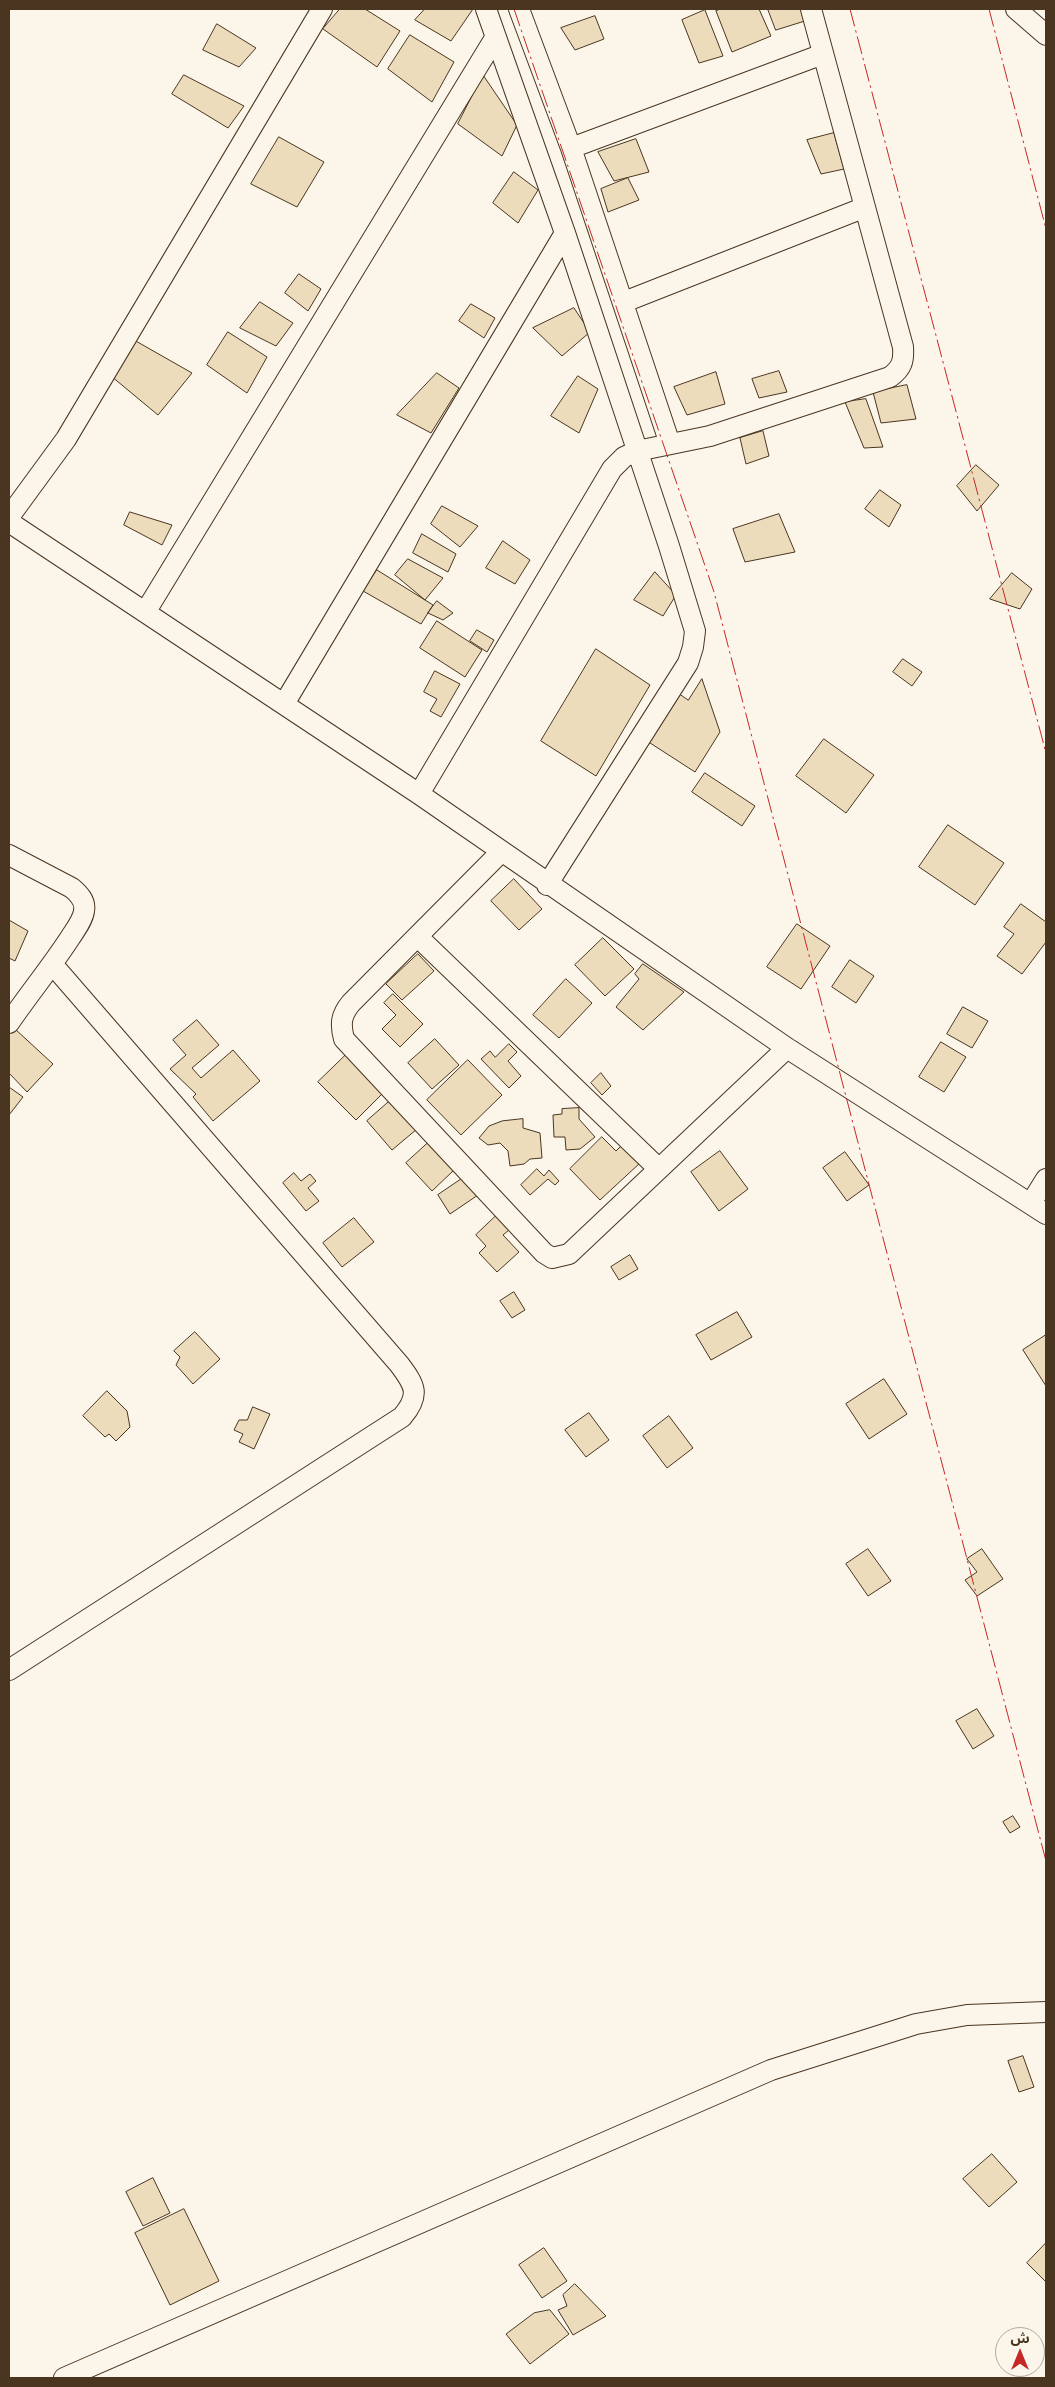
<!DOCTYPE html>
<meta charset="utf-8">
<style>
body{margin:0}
#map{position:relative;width:1055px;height:2387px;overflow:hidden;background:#fbf6e9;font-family:Cabin,"Noto Sans Arabic",sans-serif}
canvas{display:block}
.frame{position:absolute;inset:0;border:10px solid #4a3520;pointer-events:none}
.north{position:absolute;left:995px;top:2327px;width:50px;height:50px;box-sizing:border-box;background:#fbf6e9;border:1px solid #b4a999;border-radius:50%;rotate:0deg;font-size:14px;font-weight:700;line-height:20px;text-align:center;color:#4a3520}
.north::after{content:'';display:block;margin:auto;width:18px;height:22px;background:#c62828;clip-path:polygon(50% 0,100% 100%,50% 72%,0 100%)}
</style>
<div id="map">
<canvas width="1055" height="2387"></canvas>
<div class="frame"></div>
<div class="north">ش</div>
</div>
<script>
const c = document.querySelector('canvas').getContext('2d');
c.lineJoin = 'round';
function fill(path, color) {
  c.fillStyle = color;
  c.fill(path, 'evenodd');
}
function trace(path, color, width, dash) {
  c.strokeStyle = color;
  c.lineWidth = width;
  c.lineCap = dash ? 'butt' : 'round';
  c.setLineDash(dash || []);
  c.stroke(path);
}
const building = new Path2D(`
 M340 9H365L400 31 377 67 323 29Z
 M425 9H473L451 41 415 20Z
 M721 9H759L771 36 732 52 716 11Z
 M768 9H806L808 20 776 30Z
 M705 10 723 56 699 63 682 20Z
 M595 16 604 39 575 50 561 28Z
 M217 24 256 48 239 67 203 50Z
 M410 35 454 62 432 102 388 69Z
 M184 75 244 106 228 128 172 94Z
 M483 75 517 125 502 156 458 124Z
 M834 133 844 169 821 174 807 140Z
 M279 137 324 162 297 207 251 184Z
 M636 139 649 172 614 181 598 152Z
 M514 172 538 190 518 223 493 203Z
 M628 178 639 200 608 212 601 189Z
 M299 274 321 289 308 311 285 293Z
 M260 302 293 323 276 346 240 328Z
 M471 304 495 318 484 338 459 321Z
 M574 308 590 332 562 356 533 328Z
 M228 332 267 357 247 393 207 365Z
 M127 336 192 373 158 415 111 376Z
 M779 371 787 392 759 398 752 379Z
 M716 372 725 404 687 415 674 387Z
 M437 373 459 388 431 433 397 415Z
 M578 376 598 389 579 433 551 416Z
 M907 385 916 419 881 423 873 392Z
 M866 399 883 447 864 448 845 402Z
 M763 431 769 456 746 464 740 438Z
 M976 465 999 485 977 511 957 486Z
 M880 490 901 505 889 527 865 509Z
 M442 506 478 526 460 547 431 524Z
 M130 512 172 525 162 545 124 525Z
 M779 514 795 552 745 562 733 529Z
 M422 534 456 554 448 572 413 553Z
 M503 541 530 560 515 584 486 568Z
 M408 559 443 578 425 600 395 575Z
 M377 570 433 605 421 624 363 591Z
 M655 572 676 595 663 616 634 600Z
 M1012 573 1032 589 1020 609 990 599Z
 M437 601 453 613 443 620 428 613Z
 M437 621 482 650 465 677 420 648Z
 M477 630 494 640 487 652 470 641Z
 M596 649 650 685 596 776 541 741Z
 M903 659 922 672 912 686 893 672Z
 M435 671 460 684 441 717 430 711 437 699 424 692Z
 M702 679 720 732 695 772 647 741 678 693 688 700Z
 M824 739 874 775 846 813 796 776Z
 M705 773 755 806 742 826 692 792Z
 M948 825 1004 863 975 905 919 867Z
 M514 879 542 909 519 930 491 901Z
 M1021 904 1046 922V942L1022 974 997 956 1014 934 1004 927Z
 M9 920 28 931 15 961 9 958Z
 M797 924 830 946 801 989 767 967Z
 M603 938 634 969 605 996 575 965Z
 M418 954 434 971 402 1000 386 984Z
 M850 960 874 976 856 1003 832 987Z
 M643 964 684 992 643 1030 616 1007 639 979 635 974Z
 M566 979 592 1003 559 1038 533 1015Z
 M393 994 423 1024 400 1047 382 1029 396 1015 384 1003Z
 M963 1007 988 1021 972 1048 947 1034Z
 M197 1020 219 1045 192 1068 201 1078 233 1050 260 1081 213 1121 193 1097 196 1094 170 1069 186 1055 173 1040Z
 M15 1029 53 1064 27 1092 9 1073V1034Z
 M435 1039 459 1065 432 1089 408 1063Z
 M941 1042 966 1057 944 1092 919 1077Z
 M509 1044 517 1052 508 1061 521 1076 509 1088 481 1059 490 1051 495 1057Z
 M348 1053 385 1091 356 1120 318 1082Z
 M468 1060 502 1095 461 1135 427 1100Z
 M601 1073 611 1086 602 1095 591 1083Z
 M9 1087 23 1097 9 1115Z
 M391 1100 417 1129 392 1150 367 1121Z
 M579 1108V1119L595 1137 580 1149 566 1150 565 1137H554L553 1115 562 1114V1109Z
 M523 1119V1128L540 1133 542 1158 530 1159 524 1164 510 1166 508 1151 500 1143 488 1145 479 1138 489 1126 502 1121Z
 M602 1137 616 1151 622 1145 640 1163 600 1200 570 1169Z
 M428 1143 454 1170 432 1191 406 1163Z
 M720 1151 748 1189 719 1211 691 1172Z
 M845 1152 869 1185 847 1201 823 1168Z
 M537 1169 544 1176 549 1170 559 1181 555 1185 548 1179 530 1195 521 1185Z
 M294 1173 301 1181 310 1174 316 1181 308 1188 319 1201 306 1211 283 1183Z
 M466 1176 478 1195 450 1214 438 1195Z
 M496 1216 509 1230 503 1235 519 1252 497 1272 479 1253 486 1246 476 1235Z
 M354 1218 374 1242 342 1267 323 1243Z
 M630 1255 638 1269 619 1280 611 1267Z
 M514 1292 525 1310 512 1318 500 1301Z
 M737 1312 752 1337 711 1360 696 1335Z
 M195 1332 220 1359 193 1384 176 1365 180 1357 174 1351Z
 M1046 1335V1386L1023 1350Z
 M884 1379 907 1414 869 1439 846 1404Z
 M107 1391 127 1411 130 1427 116 1441 109 1434 105 1437 83 1416Z
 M253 1407 270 1414 254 1449 239 1442 243 1434 234 1430 239 1420H247Z
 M589 1413 609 1440 586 1457 565 1430Z
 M669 1416 693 1448 667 1468 643 1436Z
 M868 1549 891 1581 868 1596 846 1564Z
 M982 1549 1003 1579 977 1596 965 1580 977 1572 967 1559Z
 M977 1709 994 1736 973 1749 956 1721Z
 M1013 1816 1020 1827 1010 1833 1003 1822Z
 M1023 2056 1034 2087 1019 2092 1008 2061Z
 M992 2154 1017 2182 989 2207 963 2179Z
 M153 2178 170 2213 143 2226 126 2192Z
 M184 2209 219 2281 170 2305 135 2233Z
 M1046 2243V2282L1027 2263Z
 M544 2248 567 2281 542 2298 519 2265Z
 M575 2284 606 2316 573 2335 558 2310 567 2306 563 2295Z
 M550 2310 569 2334 530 2364 506 2334 534 2313Z`);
const minor = new Path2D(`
 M486 9 565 233 669 546 695 631 693 647 688 663 547 885
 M519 9 571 148 670 444
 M1016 9 1046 35
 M571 148 823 54
 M624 302 863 208
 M9 517 66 439 322 9
 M9 522 419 794 787 1048 1046 1214
 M146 611 495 38
 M284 704 565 233
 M419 794 612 469 624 457 637 451 710 436 890 377C902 368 904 361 903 347L811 9
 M501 852 351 1003C341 1015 340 1024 344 1039L544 1253 552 1258 569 1254 787 1048
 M9 855 72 888C79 894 86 901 84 911 83 920 75 930 70 938 51 967 29 994 9 1023
 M418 937 659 1169
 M1031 1203 1046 1179
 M9 1670 402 1417C421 1395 415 1385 399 1364L53 965
 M64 2378 771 2070 916 2024 967 2015 1046 2012`);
const power = new Path2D(`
 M514 9 714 592 1046 1861
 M850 9 1046 753
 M989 9 1046 229`);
fill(building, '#ecdcbc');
trace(building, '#4a3520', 1);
trace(minor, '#4a3520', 22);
trace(minor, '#fbf6e9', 20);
trace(power, '#c62828', 1, [18, 4, 2.5, 4]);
</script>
